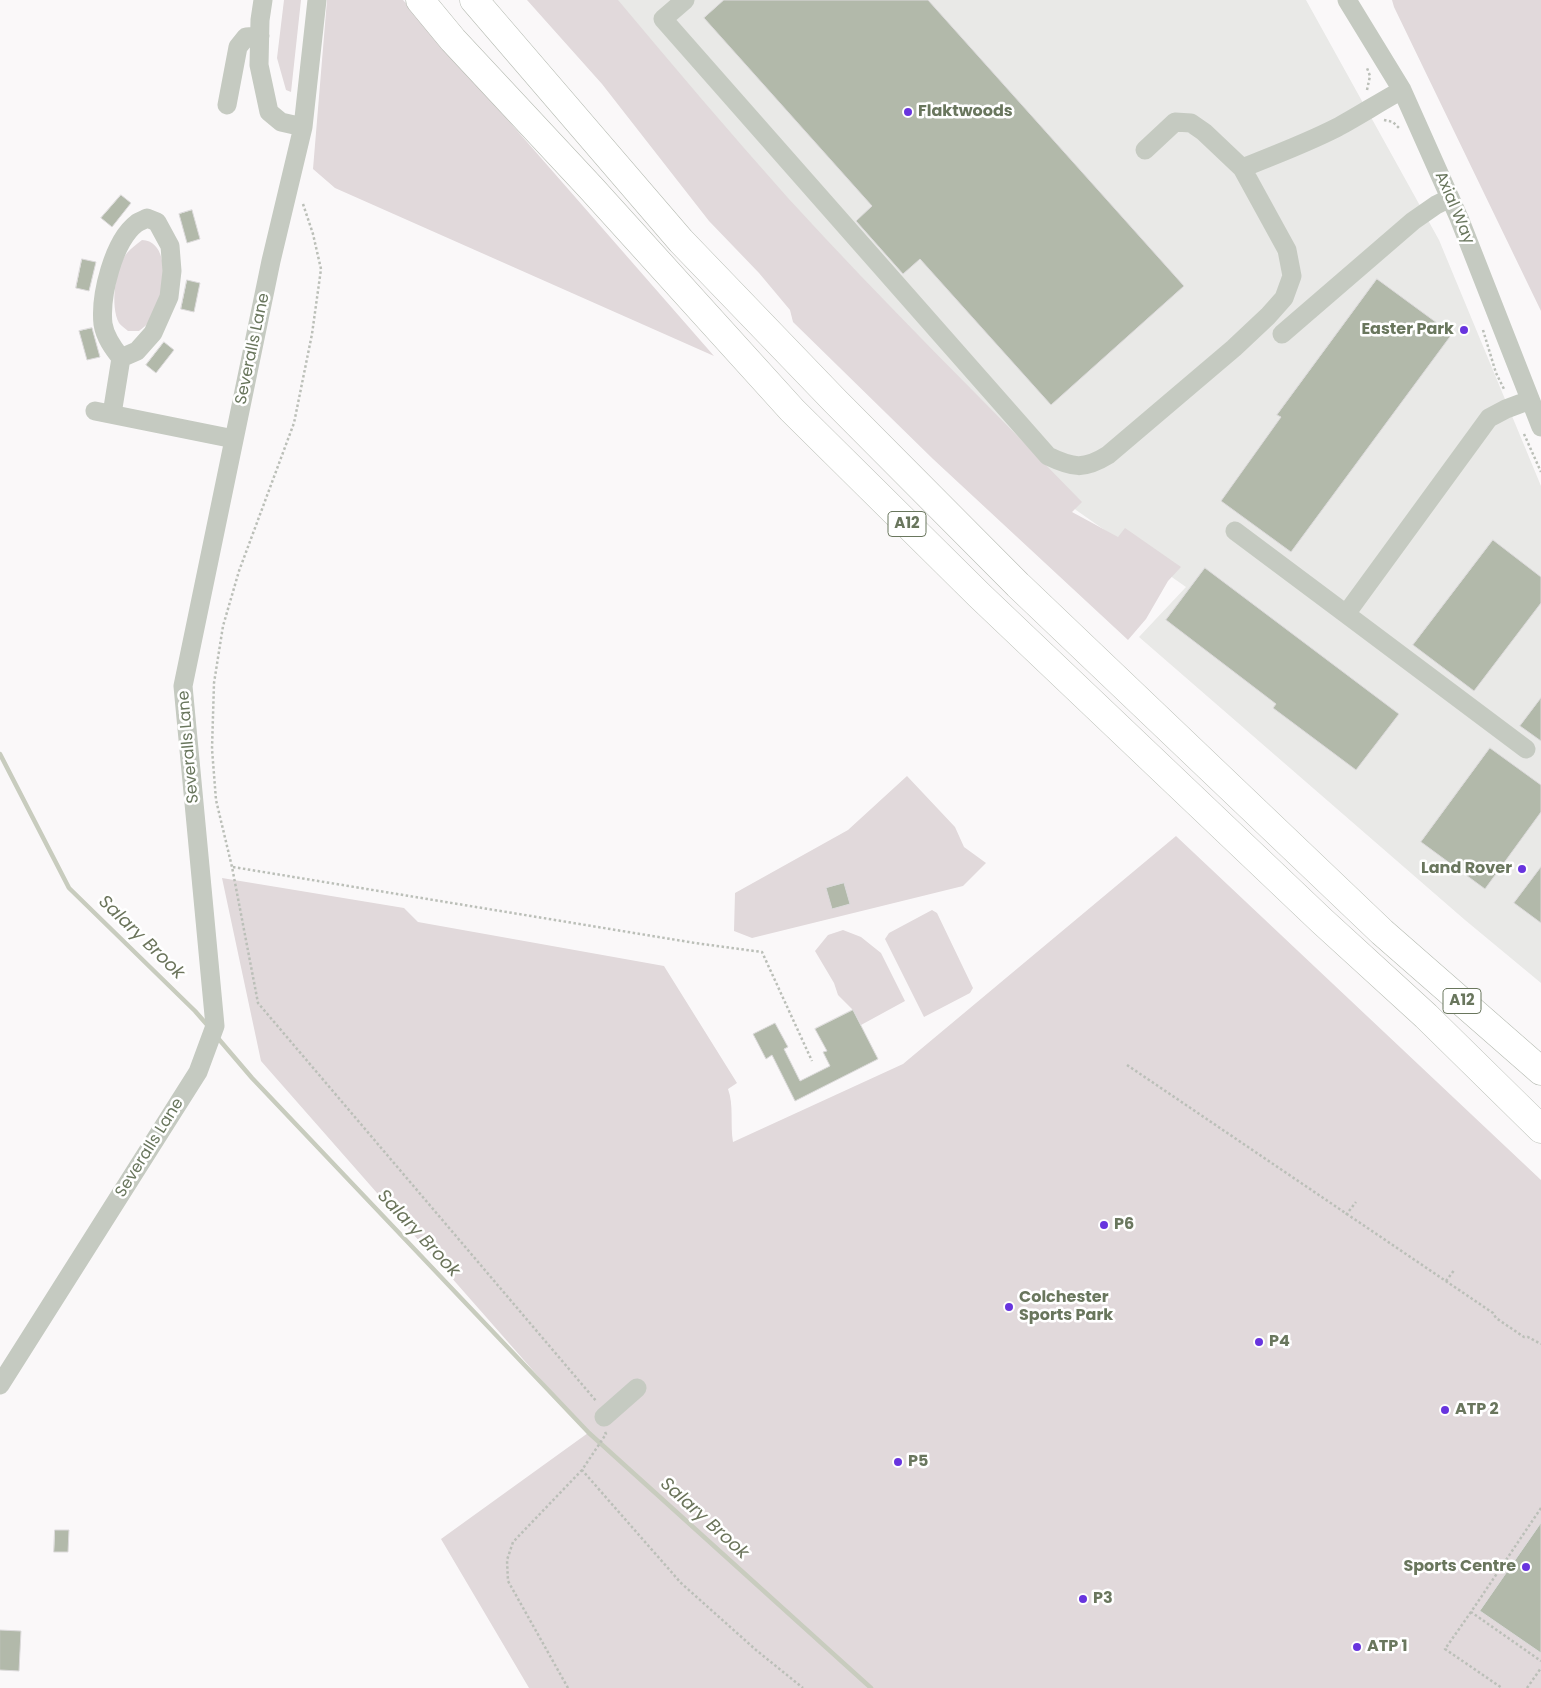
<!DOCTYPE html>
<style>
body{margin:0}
canvas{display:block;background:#faf8f9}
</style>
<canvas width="1541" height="1688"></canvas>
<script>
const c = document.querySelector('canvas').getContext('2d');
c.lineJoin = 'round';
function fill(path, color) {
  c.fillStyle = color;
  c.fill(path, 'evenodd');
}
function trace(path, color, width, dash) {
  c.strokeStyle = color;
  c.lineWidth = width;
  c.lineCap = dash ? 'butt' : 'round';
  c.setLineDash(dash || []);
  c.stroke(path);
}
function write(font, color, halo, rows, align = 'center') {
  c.font = font + ' Poppins,sans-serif';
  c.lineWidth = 5;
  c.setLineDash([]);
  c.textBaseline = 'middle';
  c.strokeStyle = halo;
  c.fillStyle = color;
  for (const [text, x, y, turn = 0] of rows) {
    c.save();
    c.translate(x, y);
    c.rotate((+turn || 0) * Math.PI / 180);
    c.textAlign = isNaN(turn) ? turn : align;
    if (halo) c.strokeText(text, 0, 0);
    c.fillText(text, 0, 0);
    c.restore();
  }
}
const built = new Path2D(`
 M600 0H1306L1439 240 1541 486V983L1465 920 1139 637 1186 587 1076 510 855 291Z`);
const green = new Path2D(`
 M284 0H301L291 92 286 90 277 58Z
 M327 0H403L714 356 335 188 313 169Z
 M527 0H618C674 67 730 133 788 198 883 302 984 401 1082 502L1072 512 1118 537 1125 528 1181 567 1168 581 1146 619 1128 640 933 459 793 322 790 310 759 273 709 221 602 84Z
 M1392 0H1541V311L1394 7Z
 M142 240C164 241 165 270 162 287 161 297 155 311 150 320 148 324 143 328 139 331H128C125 328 121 326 119 323 110 306 115 268 127 253 131 248 137 244 142 240Z
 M907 776 955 827 964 847 986 863 963 886 752 938 734 931 735 893 848 830Z
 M1176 836 1541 1180V1688H529L441 1539 588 1433 261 1061 222 878 404 908 418 922 664 966 737 1083 728 1089C734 1105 730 1124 733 1142L903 1064Z
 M932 910 937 913 973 988 970 993 924 1017 885 939 889 933Z
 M843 930 861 937 881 953 905 1001 861 1025 853 1010 838 995 834 983 815 951 828 935Z`);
const stream = new Path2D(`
 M0 754 69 888 195 1011 209 1027
 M217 1037 252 1078 589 1433 871 1688`);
const building = new Path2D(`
 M724 0H928L1184 286 1051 405 920 259 903 274 856 221 872 206 704 18Z
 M121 195 131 203 112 227 101 218Z
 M192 210 200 239 187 243 179 214Z
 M82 259 96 262 89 291 76 288Z
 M1377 279 1452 334 1291 552 1221 501 1281 417 1277 415Z
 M187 280 200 283 194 312 181 309Z
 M92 328 100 357 87 360 79 331Z
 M164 342 174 350 156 373 146 365Z
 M1493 540 1541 577V603L1474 691 1413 645Z
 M1205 568 1399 714 1356 770 1273 708 1276 704 1166 620Z
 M1541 698V741L1520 726Z
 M1490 748 1541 785V812L1485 889 1421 842Z
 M1541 867V923L1514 903Z
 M844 883 850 904 832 909 826 888Z
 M853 1010 878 1059 795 1101 772 1055 766 1059 753 1034 775 1023 788 1047 784 1049 800 1081 830 1066 823 1052 827 1051 815 1029Z
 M1541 1523V1653L1480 1611Z
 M55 1530H69L68 1552H54Z
 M0 1630 21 1631 19 1671 0 1670Z`);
const path = new Path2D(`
 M1367 90 1370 76 1367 68
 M1384 120 1393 122 1400 129
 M303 204 313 234 321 269 312 334 294 423 239 571 223 626 214 683 212 749 216 800 232 867 258 1003 597 1402
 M1483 330 1496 373 1505 391
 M1524 434 1541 472
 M233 867 695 943 762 952 812 1061
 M1127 1065 1493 1313 1496 1318 1524 1337H1528L1541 1344
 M1346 1215 1356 1202
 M1446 1281 1455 1269
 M605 1432 606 1434 582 1470 681 1583 756 1650 803 1688
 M1541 1508 1471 1612 1541 1661
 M1471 1612 1445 1649 1502 1688
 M568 1688 508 1581 507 1560 513 1542 582 1470
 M1527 1688 1541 1668`);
const minor = new Path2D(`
 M263 0 260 20 259 65 269 112 281 122 303 127
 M685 0 663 19 1048 456C1073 468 1084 470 1108 455L1234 348 1268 316 1284 298 1292 276 1287 250 1242 168 1204 132 1191 123 1175 122 1145 150
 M1347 0 1402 90 1459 218 1541 427
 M227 105 238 47 246 37 260 36
 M1242 168C1275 155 1307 143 1338 127 1360 115 1380 102 1402 90
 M1282 334 1413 221 1436 205 1450 198
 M95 411 234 439
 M112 414 121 358 137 351 153 333 169 297 172 271 170 246 157 222 147 218C144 220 140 221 137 223 113 241 100 296 103 324 105 337 113 348 121 358
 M1235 531 1346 614
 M1526 749 1346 614 1489 418 1506 409 1530 400
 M0 1385 198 1072 215 1026 183 686 271 261 303 127 317 0
 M604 1417 637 1388`);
const highway = new Path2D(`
 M420 0 453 40 591 188 792 410 979 595 1322 921 1426 1016 1541 1129
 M474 0 681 241 835 401 1018 585 1382 932 1541 1071`);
const markers = [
 [908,112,5,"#6834de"],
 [1464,330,5,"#6834de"],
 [1522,869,5,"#6834de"],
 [1104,1225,5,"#6834de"],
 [1009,1307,5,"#6834de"],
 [1259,1342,5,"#6834de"],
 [1445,1410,5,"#6834de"],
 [898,1462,5,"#6834de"],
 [1526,1567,5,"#6834de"],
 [1083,1599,5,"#6834de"],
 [1357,1647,5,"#6834de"]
];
const shields = [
 [907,524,38],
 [1462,1001,38]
];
const shieldNames = [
 ["A12",907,524],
 ["A12",1462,1001]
];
const poiNames = [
 ["Flaktwoods",918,112],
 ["Easter Park",1454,330,"right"],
 ["Land Rover",1512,869,"right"],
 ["P6",1114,1225],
 ["Colchester",1019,1298],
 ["Sports Park",1019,1316],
 ["P4",1269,1342],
 ["ATP 2",1455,1410],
 ["P5",908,1462],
 ["Sports Centre",1516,1567,"right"],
 ["P3",1093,1599],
 ["ATP 1",1367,1647]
];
const streetNames = [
 ["Axial Way",1454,208,67],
 ["Severalls Lane",253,349,-78],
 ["Severalls Lane",189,747,-95],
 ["Severalls Lane",150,1148,-58]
];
const waterNames = [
 ["Salary Brook",141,938,44],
 ["Salary Brook",418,1234,47],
 ["Salary Brook",704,1519,42]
];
fill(built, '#e9e9e7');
fill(green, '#e1d9db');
trace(stream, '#c8ccbe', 4.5);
fill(building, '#b2b9aa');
trace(building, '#dcdadb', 1);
trace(highway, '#b5bab1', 29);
trace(path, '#bbbfb8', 2.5, [2.5, 2.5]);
trace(minor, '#c5cac1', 19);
trace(highway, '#fff', 28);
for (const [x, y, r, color] of markers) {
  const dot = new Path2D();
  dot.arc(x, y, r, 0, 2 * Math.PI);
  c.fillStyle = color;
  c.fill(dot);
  trace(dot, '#fff', 2);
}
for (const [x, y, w] of shields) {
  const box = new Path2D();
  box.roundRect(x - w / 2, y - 12.5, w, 25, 4);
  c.fillStyle = '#fff';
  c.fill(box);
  trace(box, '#69765d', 1);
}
write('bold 15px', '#69765d', null, shieldNames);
write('bold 16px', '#69765d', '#fff', poiNames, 'left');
write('16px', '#69765d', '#fff', streetNames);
write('italic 18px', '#6b745b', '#fff', waterNames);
</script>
